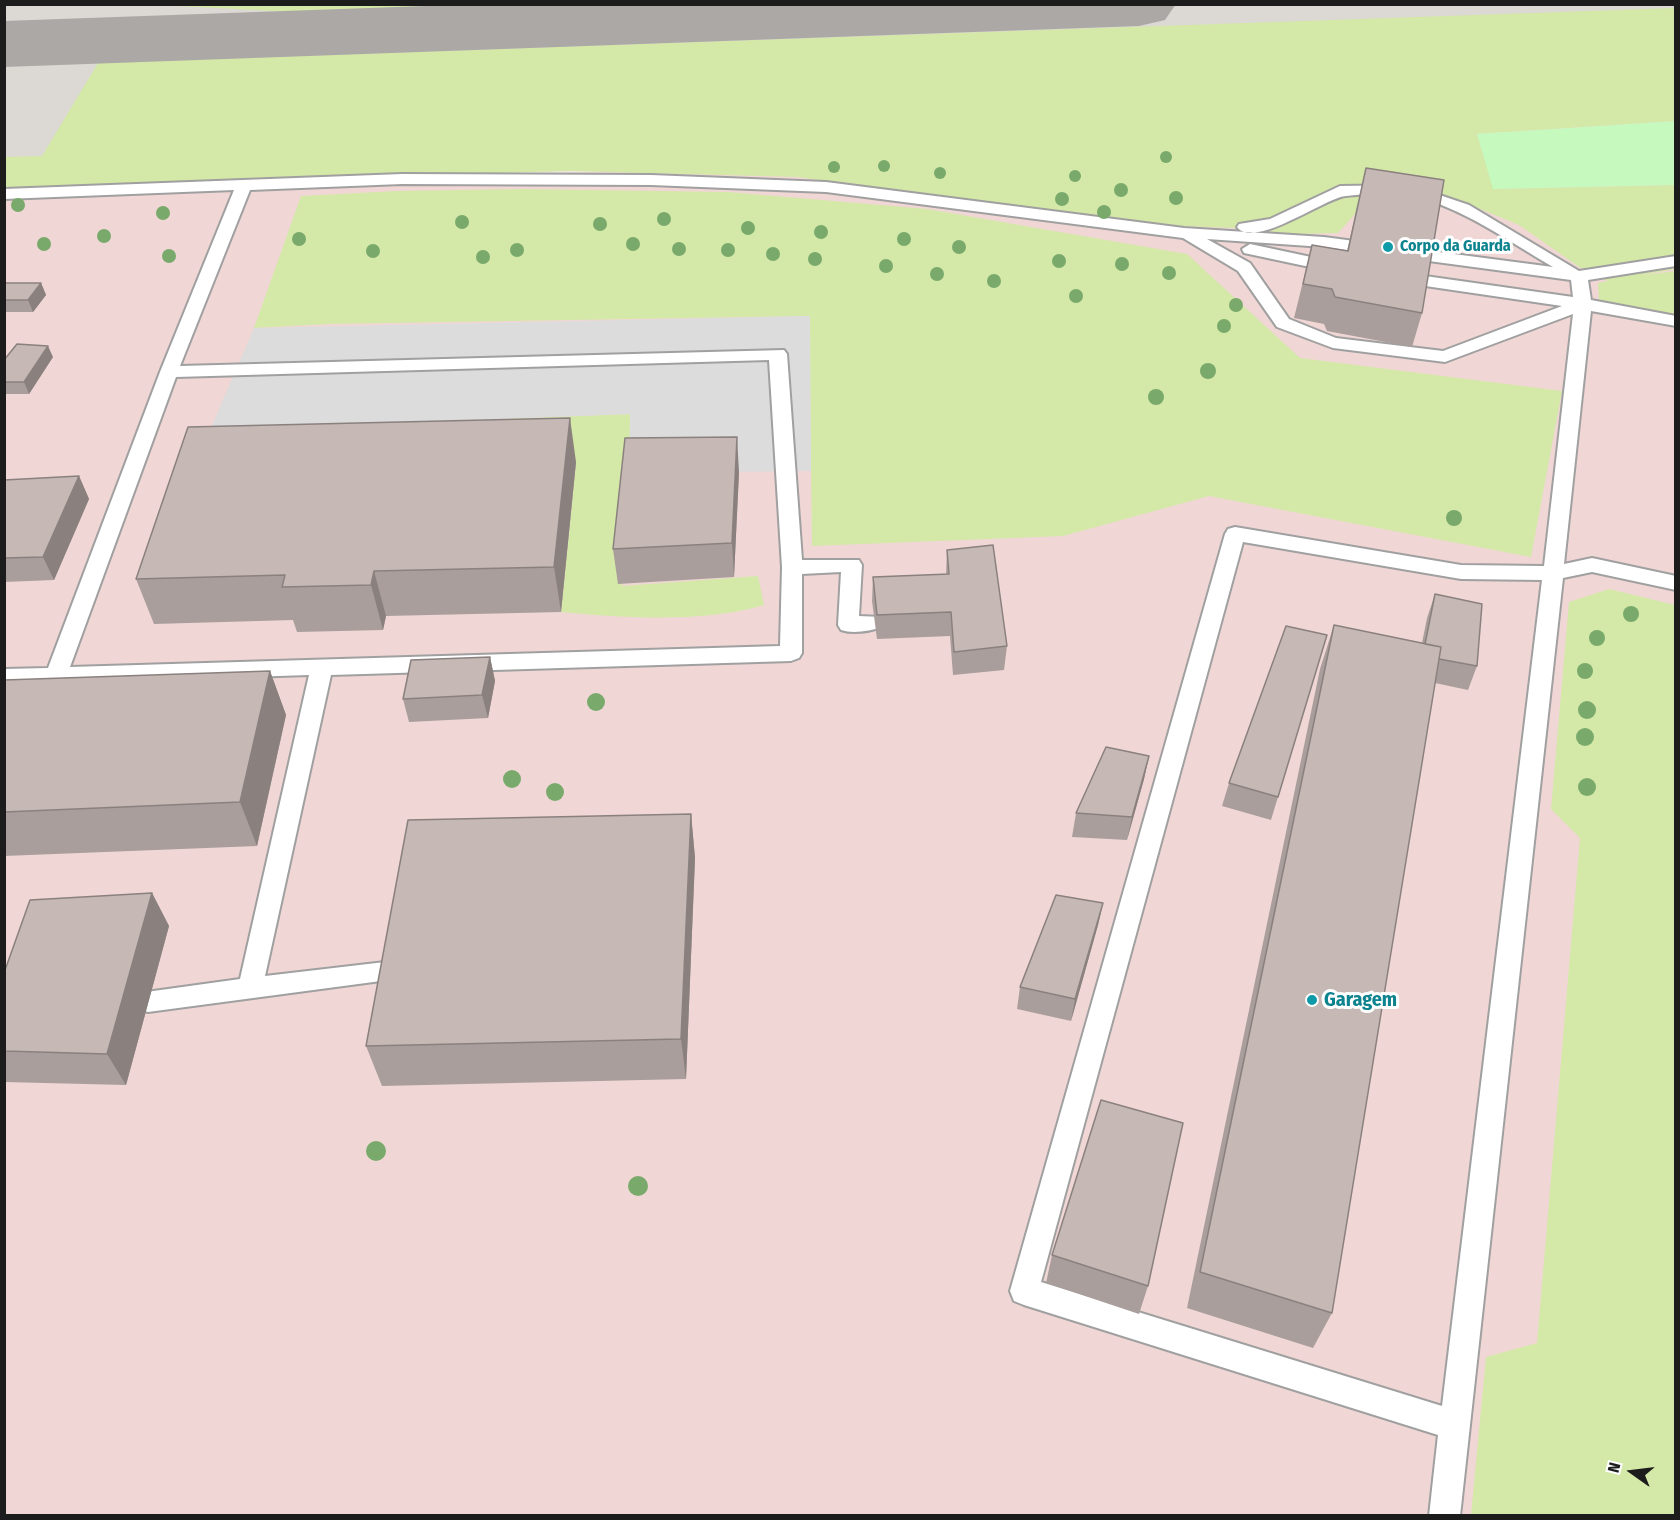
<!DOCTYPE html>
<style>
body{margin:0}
#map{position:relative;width:1680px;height:1520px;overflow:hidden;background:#eee7e2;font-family:"Fira Sans Condensed",sans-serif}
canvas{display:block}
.frame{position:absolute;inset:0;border:6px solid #1c1c1c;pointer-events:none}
.north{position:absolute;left:1602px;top:1442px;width:60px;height:60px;-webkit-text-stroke:4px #fff;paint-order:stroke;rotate:284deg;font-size:16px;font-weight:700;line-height:24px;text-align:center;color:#1c1c1c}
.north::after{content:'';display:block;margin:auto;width:21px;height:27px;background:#1c1c1c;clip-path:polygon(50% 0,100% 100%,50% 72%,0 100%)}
</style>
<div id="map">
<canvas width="1680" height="1520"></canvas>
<div class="frame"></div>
<div class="north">N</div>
</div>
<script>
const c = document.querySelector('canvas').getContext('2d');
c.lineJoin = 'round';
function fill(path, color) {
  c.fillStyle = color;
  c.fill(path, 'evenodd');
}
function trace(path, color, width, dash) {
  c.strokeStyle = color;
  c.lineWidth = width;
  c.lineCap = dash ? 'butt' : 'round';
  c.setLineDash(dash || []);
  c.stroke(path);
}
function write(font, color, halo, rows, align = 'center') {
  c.font = font + ' "Fira Sans Condensed",sans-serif';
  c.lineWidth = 6;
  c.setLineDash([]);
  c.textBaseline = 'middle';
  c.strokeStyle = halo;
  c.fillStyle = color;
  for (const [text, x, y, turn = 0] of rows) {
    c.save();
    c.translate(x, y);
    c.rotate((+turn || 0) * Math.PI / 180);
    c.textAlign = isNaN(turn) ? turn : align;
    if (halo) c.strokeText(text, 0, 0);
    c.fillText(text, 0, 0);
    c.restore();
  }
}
const military = new Path2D(`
 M1675 116V1515H5L4 196 1476 135Z`);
const airport = new Path2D(`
 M5 5H1675V116L5 188Z`);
const grass = new Path2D(`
 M159 5H552L293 12Z
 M1675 8V121L1477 134 1494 189 1675 185V269L1638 276 1675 271V314L1599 300 1598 283 1608 281 1579 267 1519 225 1478 208 1384 199 1355 214 1338 233 1295 234 1235 228 1154 225 797 177 571 171 241 180 5 192 4 157 42 156 98 63Z
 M522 189 728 192 927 209 1187 254 1300 358 1562 391 1531 557 1209 496 1063 536 812 546 809 316 330 324 254 328 301 196 397 191Z
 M631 414 622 586 758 576 764 605C705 623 622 618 561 612L576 462 210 430Z
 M1609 589 1675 605V1515H1471L1486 1357 1537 1343 1580 838 1551 809 1569 602Z`);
const park = new Path2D(`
 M1675 121V185L1493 189 1477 134Z`);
const parking = new Path2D(`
 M810 316 811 471 629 473 630 414 210 430 254 328Z`);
const taxiway = new Path2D(`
 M481 4H1176L1165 20 1139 26 4 67V21Z`);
const service = new Path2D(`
 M402 174 651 175 826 182 1184 228 1324 237 1553 267C1508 241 1462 207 1410 195 1392 191 1365 194 1346 196 1326 197 1255 250 1237 227L1239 224 1270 219 1340 186 1410 185 1469 205 1579 271 1676 256V266L1588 280 1591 300 1676 316V326L1591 311 1564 564 1592 558 1676 576V590L1592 572 1563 578 1460 1516H1429L1438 1435 1024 1305 1014 1301 1010 1291 1225 534 1228 529 1235 527 1461 565 1544 566 1573 314 1445 362 1333 348 1277 327 1238 271 1183 238 826 192 651 185 402 184 250 190 180 366 784 350 787 354 802 560H859L862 565 859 616 882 617 885 622 882 627C870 631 853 634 841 630L838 625 841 572 802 574V653L799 658 791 661 331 675 265 976 402 960 411 963 414 970 411 977 148 1012 139 1009 135 1001 139 993 240 979 309 675 4 685V669L48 668 160 372 234 190 4 199V189ZM1207 239 1324 247 1571 280 1573 297 1397 272 1391 273 1388 277 1391 281 1562 306 1443 351 1336 338 1289 319 1250 263ZM769 360 782 567 780 646 70 667 176 377ZM1243 542 1461 579 1542 580 1442 1406 1041 1282Z
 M1250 244 1344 264 1346 268 1338 273 1244 253 1242 249Z`);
const trees = [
 [1166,157,6],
 [884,166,6],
 [834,167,6],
 [940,173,6],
 [1075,176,6],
 [1121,190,7],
 [1176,198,7],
 [1062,199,7],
 [18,205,7],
 [1104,212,7],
 [163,213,7],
 [664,219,7],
 [462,222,7],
 [600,224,7],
 [748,228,7],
 [821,232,7],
 [104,236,7],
 [299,239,7],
 [904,239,7],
 [44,244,7],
 [633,244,7],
 [959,247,7],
 [679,249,7],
 [517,250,7],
 [728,250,7],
 [373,251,7],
 [773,254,7],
 [169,256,7],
 [483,257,7],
 [815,259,7],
 [1059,261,7],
 [1122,264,7],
 [886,266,7],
 [1169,273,7],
 [937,274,7],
 [994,281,7],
 [1076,296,7],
 [1236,305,7],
 [1224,326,7],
 [1208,371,8],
 [1156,397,8],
 [1454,518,8],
 [1631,614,8],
 [1597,638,8],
 [1585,671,8],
 [596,702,9],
 [1587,710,9],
 [1585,737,9],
 [512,779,9],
 [1587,787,9],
 [555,792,9],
 [376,1151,10],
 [638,1186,10]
];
const wall = new Path2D(`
 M1366 168 1422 313 1412 347 1327 331 1324 324 1294 318 1312 245 1347 251Z
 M4 283H41L46 295 33 312H4Z
 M53 357 29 394H4V360Z
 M576 462 561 612 386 616 383 630 297 632 293 620 154 624 136 579Z
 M739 472 734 577 618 584 613 549Z
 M79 476 89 499 54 580 4 582V480Z
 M947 550 1007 646 1004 670 953 675 950 636 877 639 872 601 873 577 946 575Z
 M1435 594 1477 666 1468 690 1435 683 1332 1313 1313 1348 1187 1308 1320 669 1334 625 1422 643 1427 618Z
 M1327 635 1271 820 1222 806 1229 783Z
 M490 657 495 681 488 718 409 722 403 699Z
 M270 671 286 715 257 846 4 856V680Z
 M1149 756 1144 779 1127 840 1072 837 1076 813Z
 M691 814 695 858 686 1079 382 1086 366 1046Z
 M152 893 169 926 126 1085 4 1082V973Z
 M1103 903 1098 925 1071 1021 1017 1009 1020 987Z
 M1052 1255 1148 1286 1139 1314 1046 1283Z`);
const shadedWall = new Path2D(`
 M41 283 46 295 33 312 28 300Z
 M48 346 53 357 29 394 24 382Z
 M570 418 576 462 561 612 554 567Z
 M737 437 739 472 734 577 732 543Z
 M79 476 89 499 54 580 43 557Z
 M374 571 386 616 383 630 371 585Z
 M490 657 495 681 488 718 482 695Z
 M270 671 286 715 257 846 240 802Z
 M1149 756 1144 779 1127 840 1132 817Z
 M691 814 695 858 686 1079 681 1039Z
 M152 893 169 926 126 1085 107 1054Z
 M1103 903 1098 925 1071 1021 1075 999Z`);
const building = new Path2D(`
 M1366 168 1444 180 1422 313 1335 297 1332 289 1303 284 1312 245 1348 251Z
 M4 283H41L28 300H4Z
 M17 344 48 346 24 382H4V360Z
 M570 418 554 567 374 571 371 585 282 587 285 575 136 579 188 427Z
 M737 437 732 543 613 549 625 438Z
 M79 476 43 557 4 558V480Z
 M993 545 1007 646 954 652 951 612 877 615 873 577 949 574 947 550Z
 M1435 594 1482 604 1477 666 1439 659 1441 647 1425 644Z
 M1334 625 1441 647 1332 1313 1200 1272Z
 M1286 626 1327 635 1278 797 1229 783Z
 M490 657 482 695 403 699 411 660Z
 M270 671 240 802 4 812V680Z
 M1106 747 1149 756 1132 817 1076 813Z
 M691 814 681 1039 366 1046 408 820Z
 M152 893 107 1054 4 1051V973L30 900Z
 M1056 895 1103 903 1075 999 1020 987Z
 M1101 1100 1183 1123 1148 1286 1052 1255Z`);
const markers = [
 [1388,247,6,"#0f9aa8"],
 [1312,1000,6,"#0f9aa8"]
];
const farCulturenames = [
 ["Corpo da Guarda",1400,247]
];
const cultureNames = [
 ["Garagem",1324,1000]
];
fill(military, '#f0d7d5');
fill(airport, '#dcd8d3');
fill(grass, '#d4e8a7');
fill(park, '#c5f9be');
fill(parking, '#dcdcdc');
fill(taxiway, '#aca8a6');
trace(service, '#a0a0a0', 4);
fill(service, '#fff');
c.fillStyle = '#79aa6c';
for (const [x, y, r] of trees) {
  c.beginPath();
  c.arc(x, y, r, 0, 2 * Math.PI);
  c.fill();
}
fill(wall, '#a99e9c');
fill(shadedWall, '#8a817f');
fill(building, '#c5b8b5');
trace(building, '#8a817f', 1.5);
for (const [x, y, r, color] of markers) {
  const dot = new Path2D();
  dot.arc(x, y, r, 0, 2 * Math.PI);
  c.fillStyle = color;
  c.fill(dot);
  trace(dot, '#fff', 2);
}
write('bold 16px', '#0d838f', '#fff', farCulturenames, 'left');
write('bold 20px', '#0d838f', '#fff', cultureNames, 'left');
</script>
